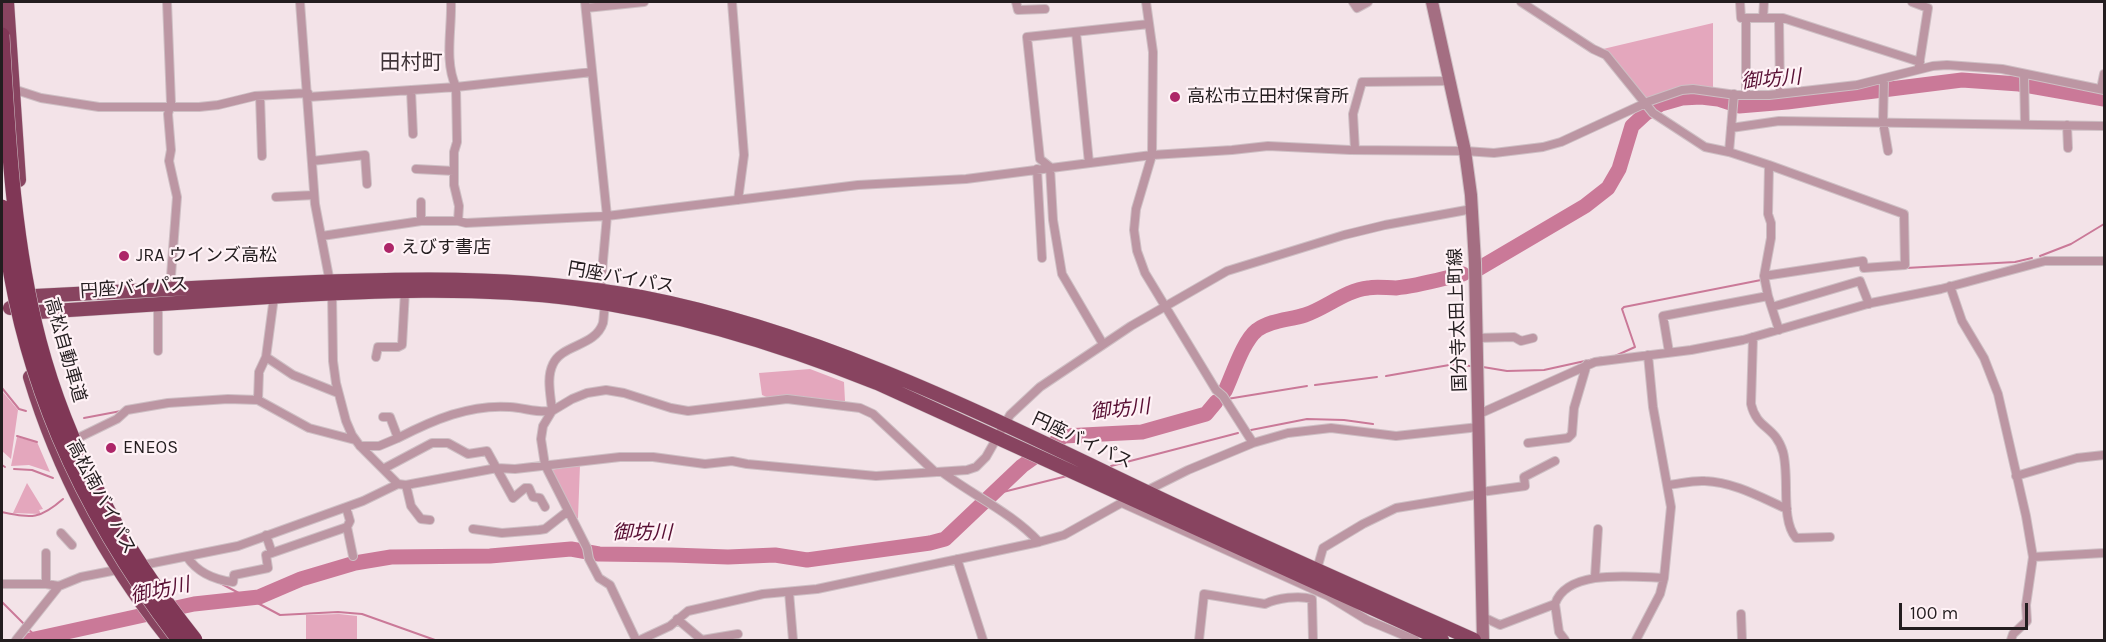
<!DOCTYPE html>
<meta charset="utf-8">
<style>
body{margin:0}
#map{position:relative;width:2106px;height:642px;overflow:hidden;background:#f3e3e8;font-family:Karla,sans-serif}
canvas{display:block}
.frame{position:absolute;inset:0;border:3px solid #231d1f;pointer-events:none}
.scale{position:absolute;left:1899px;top:603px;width:129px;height:27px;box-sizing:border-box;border:3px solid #231d1f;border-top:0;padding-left:8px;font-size:18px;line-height:21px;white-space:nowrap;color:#231d1f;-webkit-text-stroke:4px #fff2f6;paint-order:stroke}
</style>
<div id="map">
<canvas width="2106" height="642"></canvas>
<div class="frame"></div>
<div class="scale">100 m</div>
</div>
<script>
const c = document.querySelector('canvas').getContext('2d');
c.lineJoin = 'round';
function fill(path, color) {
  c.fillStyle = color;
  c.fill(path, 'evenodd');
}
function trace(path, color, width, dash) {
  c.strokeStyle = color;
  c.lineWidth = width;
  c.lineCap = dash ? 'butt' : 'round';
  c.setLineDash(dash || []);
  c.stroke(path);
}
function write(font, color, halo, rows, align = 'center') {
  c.font = font + ' Karla,"Noto Sans JP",sans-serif';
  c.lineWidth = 4.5;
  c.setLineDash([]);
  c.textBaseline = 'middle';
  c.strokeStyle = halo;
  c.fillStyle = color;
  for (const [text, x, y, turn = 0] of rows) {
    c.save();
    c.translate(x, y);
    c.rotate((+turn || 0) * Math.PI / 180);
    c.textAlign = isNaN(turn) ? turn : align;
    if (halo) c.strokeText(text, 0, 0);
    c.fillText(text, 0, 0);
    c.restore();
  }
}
const green = new Path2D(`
 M1713 23V87L1683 88 1649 99 1643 97 1603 49Z
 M810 369 844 382 845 401 841 403 800 398 799 396 769 398 762 395 759 373Z
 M2 391 18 410 11 459 2 451Z
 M17 437 37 442 50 472 29 465 11 466Z
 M580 465 578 518H574L550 470Z
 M27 483 43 509 39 510 41 514 13 513Z
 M339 614 357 616V640H306V615Z`);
const stream = new Path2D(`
 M2040 256 2071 244 2104 224
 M1906 268 2015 262 2032 258
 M1615 356 1635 347 1622 309 1624 307 1761 280
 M1483 367 1507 371 1544 370 1603 357
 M1386 376 1455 364 1470 366
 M1315 385 1377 377
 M2 388 19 409 26 411
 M1227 399 1307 386
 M84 418 121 411
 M1251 430 1307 419 1344 420 1373 424
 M17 436 37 442
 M2 465 5 467
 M1111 466 1238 433
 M14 469 32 470 53 478
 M991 495 1067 476
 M2 512C32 518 39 520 63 499
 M220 583 280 615 338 612 362 614 435 640
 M2 602 24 624
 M29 630 41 640`);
const river = new Path2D(`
 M1478 269 1585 206 1608 188 1619 169 1632 126 1645 114 1661 104 1682 98 1701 97 1718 99 1739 106 1787 102 1962 80 2019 84 2104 99
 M1225 391C1233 374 1243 341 1257 330 1271 320 1289 320 1305 315 1326 308 1346 290 1368 288 1377 286 1387 288 1396 288 1418 286 1441 279 1463 274
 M30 640 194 604 259 597 301 579 355 563 391 557 490 556 571 549 599 554 672 555 728 557 775 555 807 560 930 543 945 539 1022 466 1064 436 1142 432 1206 414 1216 402`);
const minor = new Path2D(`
 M167 2 171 103 168 114 171 150 169 161 177 197 170 289
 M300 2 315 204 332 293 333 361 336 383 346 421 352 435 360 446 398 484
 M451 2C452 29 444 61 456 87L457 142 454 152V185L459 206 458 221
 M585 2 607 216 600 294
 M732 2 744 155 738 200
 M1016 2 1018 10 1045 9
 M1146 2 1153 52 1152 155 1136 209 1134 230 1137 251 1145 273 1216 390 1223 396 1253 443
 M1353 2 1357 8 1368 2
 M1521 2 1593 49 1606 55 1653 113 1705 147 1729 152
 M1740 2 1741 18H1783L1920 62
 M1912 2 1928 8 1919 66
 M586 8 644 2
 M1746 18V95
 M1763 18 1764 2
 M1779 18 1780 93
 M1076 32 1089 163
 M2024 74 2025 124
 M1884 79 1883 122 1888 151
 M10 88 41 98 99 107H199L218 105 255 96 308 93
 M2101 89 2104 74
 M411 90 413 134
 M1734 94 1729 152 1769 165 1768 214 1771 223V238L1764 276 1768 296
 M260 96 262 156
 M308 97 456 87 592 72
 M2067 125 2068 148
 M1731 128 1779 121 2104 126
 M1355 150 1353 114 1362 82 1450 81
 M312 161 365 155 367 184
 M416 169 454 171
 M1037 169 1042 258
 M276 197 314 195
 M421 221V202
 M322 236 421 221H458L466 223 607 216 858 185 966 179 1152 155 1232 150 1268 146 1350 150 1465 151 1494 153 1543 147 1561 142 1650 101 1682 90 1693 89 1736 95H1769L1857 85 1933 66 1947 65 2002 69 2104 90
 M1764 276 1863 261 1864 268 1905 265 1904 214 1769 165
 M1950 286 1962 321 1984 358 1998 394 2026 516 2033 557
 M158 304V351
 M1772 307 1860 281 1869 304
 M1753 337 1751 404C1757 430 1775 425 1783 452 1790 478 1780 519 1796 538L1830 537
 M1477 338 1514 337 1521 341 1533 338
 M1103 344 1062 274 1053 220 1050 167 1040 159 1027 37 1149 24
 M1669 352 1663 316 1768 296 1779 330
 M266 357 293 375 338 393
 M376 357 378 347H398L402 345 405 291
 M258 400 259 372 266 357 274 297
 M1479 414 1595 362 1691 350 1743 340 1871 303 1941 289 2045 261H2104
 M78 438 117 419 127 410 168 403 228 399 258 400 309 428 355 440
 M398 438C433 420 470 404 510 407 525 408 537 413 552 411 551 396 546 378 553 364 562 344 595 347 603 323 604 317 604 310 605 304
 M1528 443 1568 438 1572 434 1574 408 1587 364
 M360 446H379L398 438 390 417H383
 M383 469 432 443H448L468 454 487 451 513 498 525 488H529L533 497 540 498 545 507
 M942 472C974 496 1012 513 1039 542
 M2016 476 2077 458 2104 455
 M406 485 411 506 421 519 430 520
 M1667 485C1679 484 1693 480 1705 481 1734 482 1762 498 1787 509
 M1144 492 1188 470 1253 443 1288 433 1331 428 1396 436 1479 427
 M1481 492 1525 486 1524 477 1555 461
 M1122 503 1328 596 1367 620 1415 640
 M346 507 350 521 347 527 353 556
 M473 529 502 533 539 530 545 529 568 511
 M61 533 72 545
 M266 535 272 553
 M46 553V584
 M187 557C198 573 216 580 233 582L234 575 268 568 266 555 347 527
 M957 559 983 640
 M138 566 238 546 363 501 398 484 406 485 497 468 515 469 620 457H653L705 464 732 461 747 464 876 476 967 470 976 467 986 457 1010 415 1040 387 1131 326 1227 271 1344 235 1385 225 1472 209
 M1317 569 1323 548 1363 524 1396 508 1481 494
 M1595 577 1598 529
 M2 584H46L59 586
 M789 592 793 640
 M1555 604 1559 632 1565 640
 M1741 614 1742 640
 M1483 617 1500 625 1555 604C1567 568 1634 577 1664 578
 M677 619 702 640 738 634
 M16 640 59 586 81 577 122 569
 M636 640 610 585 599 578 589 559 587 548 545 465 541 439 543 426 552 411 572 399 587 393 606 390 624 393 671 408 688 411 787 399 860 408 873 414 935 472
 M640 640 670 626 688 611 763 594 817 589 1039 542 1064 535 1132 497
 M1199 640 1204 594 1265 604C1277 598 1299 595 1312 599L1313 640
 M1636 640 1660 594 1664 578 1671 507 1653 407 1648 355
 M2011 640 2013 634 2027 621 2026 605 2033 557 2104 553`);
const secondary = new Path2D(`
 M1432 2 1465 151 1471 195 1475 263 1483 640`);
const trunk = new Path2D(`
 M7 2 19 180
 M10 308 35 296C113 292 191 288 270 284 394 278 518 274 641 297 828 333 999 422 1170 503 1271 550 1373 595 1474 640
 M21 310 38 312C115 307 192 302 269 297 371 291 474 286 576 299 680 313 780 344 877 383L1442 640
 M30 377C59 473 107 562 170 640`);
const motorwayBridge = new Path2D(`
 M2 35C8 138 13 241 39 341 68 451 124 551 195 640
 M2 207C17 372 80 510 179 640`);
const markers = [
 [1175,97,6,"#ad2568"],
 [389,248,6,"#ad2568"],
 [124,256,6,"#ad2568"],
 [111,448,6,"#ad2568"]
];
const poiNames = [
 ["高松市立田村保育所",1187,97],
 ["えびす書店",401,248],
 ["JRA ウインズ高松",136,256],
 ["ENEOS",123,448]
];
const streetNames = [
 ["円座バイパス",621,278,10],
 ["円座バイパス",134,288,-4],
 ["国分寺太田上町線",1458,320,-92],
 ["高松自動車道",65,350,74],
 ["円座バイパス",1082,441,25],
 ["高松南バイパス",101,497,62]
];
const waterNames = [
 ["御坊川",1771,80,-5],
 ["御坊川",1120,410,-6],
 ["御坊川",642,533],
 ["御坊川",160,591,-12]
];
const quarterNames = [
 ["田村町",411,63]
];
fill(green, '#e4a7bd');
trace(stream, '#ca7998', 2);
trace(river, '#ca7998', 15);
trace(minor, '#cebfc4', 10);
trace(secondary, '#cebfc4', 14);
trace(trunk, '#cebfc4', 15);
trace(minor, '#bc96a3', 8);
trace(secondary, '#a46e82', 12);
trace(trunk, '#884460', 14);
trace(motorwayBridge, '#cebfc4', 16, []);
trace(motorwayBridge, '#803756', 15);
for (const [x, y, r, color] of markers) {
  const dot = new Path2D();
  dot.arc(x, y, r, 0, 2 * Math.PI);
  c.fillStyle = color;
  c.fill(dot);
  trace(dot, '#fff2f6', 2);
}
write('18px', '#231d1f', '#fff2f6', poiNames, 'left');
write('18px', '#231d1f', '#fff2f6', streetNames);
write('italic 20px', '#580f33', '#fff2f6', waterNames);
write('21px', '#403438', '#fff2f6', quarterNames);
</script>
